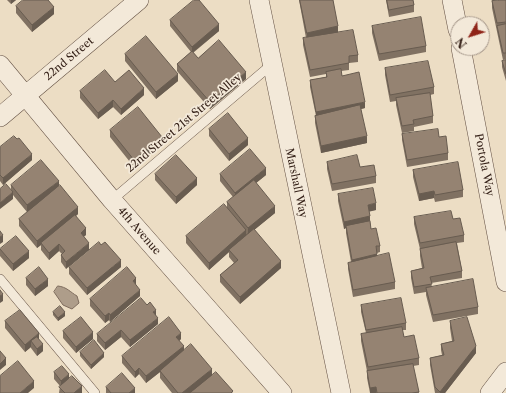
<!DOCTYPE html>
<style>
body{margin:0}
#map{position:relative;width:506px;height:393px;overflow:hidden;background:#ecddc4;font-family:"Libre Caslon Text",serif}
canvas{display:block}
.north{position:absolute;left:450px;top:16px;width:40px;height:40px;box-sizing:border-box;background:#f3e9d9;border:1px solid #a7998c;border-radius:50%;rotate:231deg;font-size:11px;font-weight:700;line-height:16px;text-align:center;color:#362219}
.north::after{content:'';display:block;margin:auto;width:14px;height:18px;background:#8f2418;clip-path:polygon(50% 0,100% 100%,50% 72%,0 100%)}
</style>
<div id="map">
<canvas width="506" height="393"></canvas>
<div class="north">N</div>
</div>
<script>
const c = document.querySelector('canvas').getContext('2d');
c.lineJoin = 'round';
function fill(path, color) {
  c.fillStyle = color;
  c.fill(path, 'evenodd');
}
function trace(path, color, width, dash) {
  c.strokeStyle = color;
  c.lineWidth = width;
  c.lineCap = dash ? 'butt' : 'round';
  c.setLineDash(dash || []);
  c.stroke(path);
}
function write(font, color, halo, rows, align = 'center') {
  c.font = font + ' "Libre Caslon Text",serif';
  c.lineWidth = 3.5;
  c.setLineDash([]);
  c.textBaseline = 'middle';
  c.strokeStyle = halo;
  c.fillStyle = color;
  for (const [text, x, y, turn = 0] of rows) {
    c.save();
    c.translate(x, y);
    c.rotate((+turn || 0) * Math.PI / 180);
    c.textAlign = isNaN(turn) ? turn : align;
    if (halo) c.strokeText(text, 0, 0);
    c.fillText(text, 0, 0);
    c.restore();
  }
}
const water = new Path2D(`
 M58 286C67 287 70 292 77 296L79 303 72 309 63 305 54 292Z`);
const service = new Path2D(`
 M112 200 271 65
 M0 279 95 393`);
const minor = new Path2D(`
 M259 0 341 393
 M452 0 458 30
 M461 48 506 282
 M0 65 112 200 282 393
 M0 117 139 0
 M490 393 506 372`);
const wall = new Path2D(`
 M7 0H16L11 4Z
 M299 0H333L338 32 358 55V62L349 63V70L341 71 342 76 365 108 361 109 367 143 321 153 315 123V116H316L310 87V80L326 77V74L310 77 303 45V38H306Z
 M386 0H413L414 5V12L389 17Z
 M498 0H506V59L503 60 492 8V1H498Z
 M16 6 54 14 32 32 16 13Z
 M170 20 219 31 193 53 198 58 246 79 210 109 177 71V64L191 52 170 26Z
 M372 26 426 46V52L379 61 372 33Z
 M125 54 178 81 156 99 125 61Z
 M506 60V81L502 67V61Z
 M385 68 434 87V94L430 95 433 116V123L414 127V131L402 133 396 105V101L390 102 385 75Z
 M115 82 144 95 121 115 113 107 98 119 80 98V91Z
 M209 129 248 145 229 161 209 136Z
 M110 130 162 144 134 167 110 137Z
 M402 134 439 137 448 153V160L407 167 402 140Z
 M0 147 32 160 3 185 0 181Z
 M327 162 360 167 376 176V183L332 191 327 169Z
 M413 170 463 190V197L435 202 434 198 419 201 413 177Z
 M155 174 197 185 176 204 155 180Z
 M220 174 266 175 256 183 275 213 254 230 281 268 240 304 220 282V275L234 263 229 257V252L209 270 186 243V236L227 207V202L233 197 220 181Z
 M11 185 59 187 78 214 76 216 86 235 84 236 66 269 61 262V255L62 254 59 251 49 260 41 250V245L37 248 19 226V219L27 212 13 195V199L11 189Z
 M338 194 376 210 369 211 370 222 371 229 380 246V252L377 253V256L395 282V289L353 297 348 269V263L351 262 346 233V228L344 229 338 201Z
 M414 217 453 219 464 235V242L457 243 462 271V278L431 283 432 287 478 307V314L433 322 426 295V292L414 294 411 278V271L422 268 420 256V249L414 224Z
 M0 249 29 258 13 271 0 256Z
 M69 267H121L87 295 69 274Z
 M26 278 48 286 35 296 26 285Z
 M140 296 110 322 109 320 105 323 90 306V299Z
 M361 305 406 323V330H402L404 337 419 358V365L413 366 419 393H370L367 378V371L361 341V334L366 333 361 312Z
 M53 312 65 316 58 321 53 315Z
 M5 321 39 340 43 351 37 356 31 348V347L25 352 5 328Z
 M450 321 476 353 445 393H435L430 365V358L442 355 441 350V344L452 341 450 328Z
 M158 324 130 347 121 337 105 350 97 341V334Z
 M63 331 93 339 76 353 63 338Z
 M181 339 179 341 184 351 233 393H172L160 378V372L146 383 139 374 135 378 122 363V356Z
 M80 352 104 357 91 369 80 356Z
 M54 372 69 379 82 393H59L60 386 54 379Z
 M106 387 135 393H106Z`);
const shadedWall = new Path2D(`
 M11 0H16L11 4Z
 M54 7V14L32 32V25Z
 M219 24V31L192 53V47Z
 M338 26V33L307 40V33Z
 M246 72V79L210 109V102Z
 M178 74V81L156 99V92Z
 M144 88V95L121 115V109Z
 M113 100V107L98 119V113Z
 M365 102V108L316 119V112Z
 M367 136V143L321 153V146Z
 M162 137V144L134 167V160Z
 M248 138V145L229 161V154Z
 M32 154V160L3 185V178Z
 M266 168V175L235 200V193Z
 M197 178V185L176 204V197Z
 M59 181V188L27 212V205Z
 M434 191V198L419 201V194Z
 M13 192V199L0 209V203Z
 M376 203V210L368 212V205Z
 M275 206V213L248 235V228Z
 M78 207V214L42 244 41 243V245L37 248V241Z
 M370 216V222L346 226V228L344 229V222Z
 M86 228V235L81 239V233Z
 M246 230V237L229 250V252L209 270V263Z
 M3 235V242L0 244V237Z
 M89 243V250L66 269V262Z
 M59 244V251L49 260V253Z
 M29 251V258L13 271V264Z
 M377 254V261L352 267V260Z
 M121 260V267L87 295V288Z
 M281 261V268L240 304V297Z
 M136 278V285L133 281Z
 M48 279V286L35 296V289Z
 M140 290V296L110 322V315Z
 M3 294V301L0 303V296Z
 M156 310V317L153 312Z
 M65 312V316L58 321V318Z
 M109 313V320L105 323V316Z
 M158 318V324L130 347V340Z
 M121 330V337L105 350V343Z
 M93 332V339L76 353V347Z
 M39 333V340L31 341V347L25 352V345Z
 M181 333V339L176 344V337Z
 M43 344V351L37 356V349Z
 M184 346V353L160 371V372L146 383V376Z
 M476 346V353L445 393H440V392Z
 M104 353V357L91 369V365Z
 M6 358V365L0 370V364Z
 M139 368V374L135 378V372Z
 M212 369V376L191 393H182Z
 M69 374V381L61 388V381Z
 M34 381V388L28 393H20Z
 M82 386V393H74Z
 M376 387V393H370V388Z
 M135 388V393H129Z`);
const building = new Path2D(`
 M23 0H48L54 7 32 25 16 6Z
 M194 0H199L219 24 192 47 170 20Z
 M300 0H333L338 26 307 33Z
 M387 0H413L414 5 389 10Z
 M500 0H506V22L497 23 492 1Z
 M421 17 426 46 379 54 372 26Z
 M506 24V53H503L497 26Z
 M353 30 358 55 349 56V63L310 70 303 38Z
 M146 36 178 74 156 92 125 54Z
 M219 40 246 72 210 102 177 64 192 51 198 58Z
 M506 60V74L502 61Z
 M428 61 434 87 390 95 385 68Z
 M341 69 342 76 359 72 365 102 316 112 310 80 327 77 326 72Z
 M105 70 115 82 129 70 144 88 121 109 113 100 98 113 80 91Z
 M430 93 433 116 413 120 414 124 402 126 396 98Z
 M360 105 367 136 321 146 315 116Z
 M138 107 162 137 134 160 110 130Z
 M228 113 248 138 229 154 209 129Z
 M438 129 439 137 446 136 448 153 407 160 402 134Z
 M14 136 17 139 19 138 32 154 3 178 0 175V147Z
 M250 149 266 168 235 193 220 174Z
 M176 155 197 178 176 197 155 174Z
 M357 155 360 167 374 165 376 176 332 184 327 162Z
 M41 160 59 181 27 205 11 185Z
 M458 162 463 190 435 195 434 191 419 194 413 170Z
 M254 180 275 206 248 228 227 202Z
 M6 184 13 192 0 203V189Z
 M60 185 78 207 37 241 19 219Z
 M373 188 376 203 368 205 370 216 344 222 338 194Z
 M224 204 246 230 209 263 186 236Z
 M451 211 453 219 460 218 464 235 420 243 414 217Z
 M75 215 86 228 81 233 89 243 66 262 61 255 65 251 59 244 49 253 41 243Z
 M370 221 371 229 376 228 380 246H376L377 254 352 260 346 226Z
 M254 229 281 261 240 297 220 275 238 260 229 250Z
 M0 231 3 235 0 237Z
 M16 236 29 251 13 264 0 249Z
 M99 242 101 245 105 242 121 260 87 288 69 267Z
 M456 242 462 271 430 277 432 284 414 287 411 271 424 268 420 249Z
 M389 253 395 282 353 290 348 263Z
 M39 267 48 279 35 289 26 278Z
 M127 267 136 278 133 281 140 290 110 315 109 313 105 316 90 299Z
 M473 279 478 307 433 315 426 288Z
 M0 290 3 294 0 296Z
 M141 298 147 305 150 302 156 310 153 312 158 318 130 340 121 330 105 343 97 334Z
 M401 298 406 323 366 330 361 305Z
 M60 306 65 312 58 318 53 312Z
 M20 310 39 333 25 345 5 321Z
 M81 317 93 332 76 347 63 331Z
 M169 317 181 333 176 337 184 346 146 376 139 368 135 372 122 356Z
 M467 317 476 346 440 392 435 387 430 358 444 355 441 344 454 341 450 321Z
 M402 327 404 337 414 335 419 358 368 367 361 334Z
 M37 337 43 344 37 349 31 341Z
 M94 340 104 353 91 365 80 352Z
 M191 344 212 369 182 393H178L160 371Z
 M0 351 6 358 0 364Z
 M18 361 34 381 20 393H0V376Z
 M413 364 419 392 412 393H377L376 387 370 388 367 371Z
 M62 366 69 374 61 381 54 372Z
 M216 372 233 391 231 393H190Z
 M122 373 135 388 129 393H111L106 387Z
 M72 376 82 386 74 393H65L59 387Z`);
const streetNames = [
 ["22nd Street",69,59,-40],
 ["22nd Street 21st Street Alley",184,123,-40],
 ["Portola Way",484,165,79],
 ["Marshall Way",296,183,78],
 ["4th Avenue",139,231,49]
];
fill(water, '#ae9d8a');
trace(water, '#7e6c5d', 1);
trace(service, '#645144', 10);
trace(minor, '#645144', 20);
trace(service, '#f3e9d9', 9);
trace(minor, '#f3e9d9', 19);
fill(wall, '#807162');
fill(shadedWall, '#685c50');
fill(building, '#958372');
trace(building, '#685c50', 1);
write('11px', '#362219', '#f3e9d9', streetNames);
</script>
